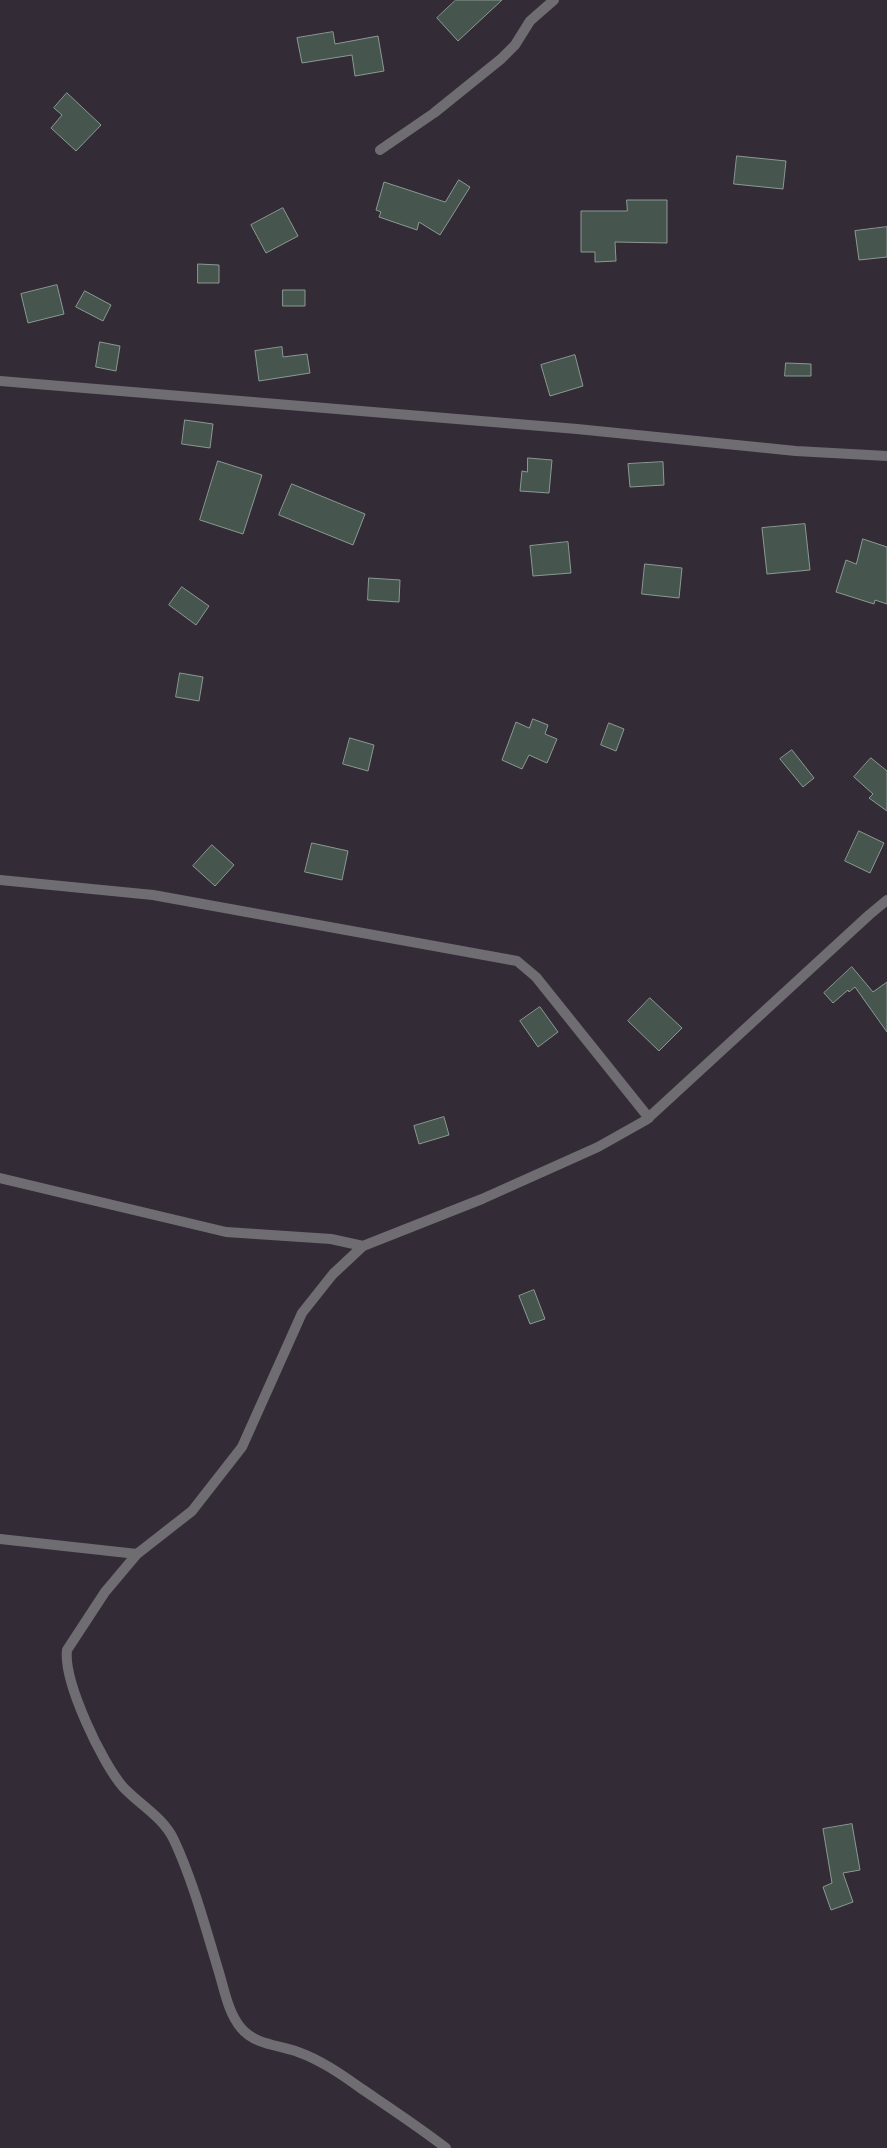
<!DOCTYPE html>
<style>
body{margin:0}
canvas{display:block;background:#332c37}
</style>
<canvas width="887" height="2148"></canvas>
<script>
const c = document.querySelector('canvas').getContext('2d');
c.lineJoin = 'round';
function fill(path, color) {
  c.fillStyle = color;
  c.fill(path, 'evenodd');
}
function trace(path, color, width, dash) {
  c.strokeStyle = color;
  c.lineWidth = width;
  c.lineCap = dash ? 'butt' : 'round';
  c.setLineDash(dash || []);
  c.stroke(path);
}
const building = new Path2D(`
 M456 0H502L458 41 437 18Z
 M333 32 335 44 378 36 384 71 355 76 352 55 302 63 297 38Z
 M67 93 101 125 76 151 51 128 62 115 54 108Z
 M737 156 786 161 783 189 734 184Z
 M459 180 470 187 440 235 419 222 417 230 379 217 381 212 376 210 384 182 445 202Z
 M627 200H667V243L615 242 616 261 595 262V252H581V211H627Z
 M283 208 298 236 266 253 251 225Z
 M887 227V257L859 260 855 231Z
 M198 264 219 265V283H198Z
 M57 285 64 314 28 323 21 294Z
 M283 290H305V306H283Z
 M85 291 111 305 103 321 76 307Z
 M100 342 120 346 116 371 96 367Z
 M282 347 283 357 307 354 310 373 259 381 255 351Z
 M575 355 583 386 550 396 541 365Z
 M786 363 811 364V376H785Z
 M185 420 213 424 210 448 182 444Z
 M528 458 552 460 549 493 520 491 522 471 527 472Z
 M218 461 262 475 243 534 200 520Z
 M663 462 664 485 630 487 628 464Z
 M292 484 365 514 353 545 279 515Z
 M805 524 810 570 767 574 762 528Z
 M863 539 887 547V604L875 600 874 604 836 592 846 560 856 564Z
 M568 542 571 573 533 576 530 546Z
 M645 564 682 568 679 598 642 594Z
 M369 578 400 580 399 602 368 600Z
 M182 587 209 606 196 625 169 605Z
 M180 673 203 677 199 701 176 697Z
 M533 719 548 725 545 734 557 739 547 763 529 755 522 769 502 760 516 722 529 728Z
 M609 723 624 729 616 751 601 745Z
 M350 738 374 745 368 771 343 764Z
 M792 750 814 778 803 787 780 759Z
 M871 758 887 771V811L869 798 873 794 854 777Z
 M859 831 884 843 870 873 845 861Z
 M312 843 348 851 342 880 305 872Z
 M212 845 234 865 215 886 193 866Z
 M852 967 873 992 887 982V1032L855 987 849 992 848 990 833 1003 824 993Z
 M650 998 682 1028 659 1051 628 1021Z
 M540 1007 558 1032 538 1047 520 1021Z
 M444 1117 449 1135 419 1144 414 1126Z
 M534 1290 545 1319 530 1324 519 1296Z
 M852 1824 860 1870 843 1873 853 1902 831 1910 823 1887 832 1883 823 1829Z`);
const minor = new Path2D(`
 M380 150 434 113 501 59 515 45 530 21 554 0
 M0 381 577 429 796 451 887 456
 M0 880 153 895 517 961 536 977 649 1118
 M0 1178 226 1232 331 1239 363 1246
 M0 1539 137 1554
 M446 2148C419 2127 390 2108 362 2089 342 2075 321 2060 298 2052 279 2045 255 2045 241 2028 228 2013 224 1988 218 1969 205 1926 193 1881 174 1840 163 1817 140 1805 123 1787 102 1763 63 1681 67 1650L105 1592 137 1554 192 1511 242 1447 302 1313 333 1274 363 1246 482 1199 598 1147 646 1120 869 915 887 900`);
fill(building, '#46554d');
trace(building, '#8a9991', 1);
trace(minor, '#706d72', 10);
</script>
